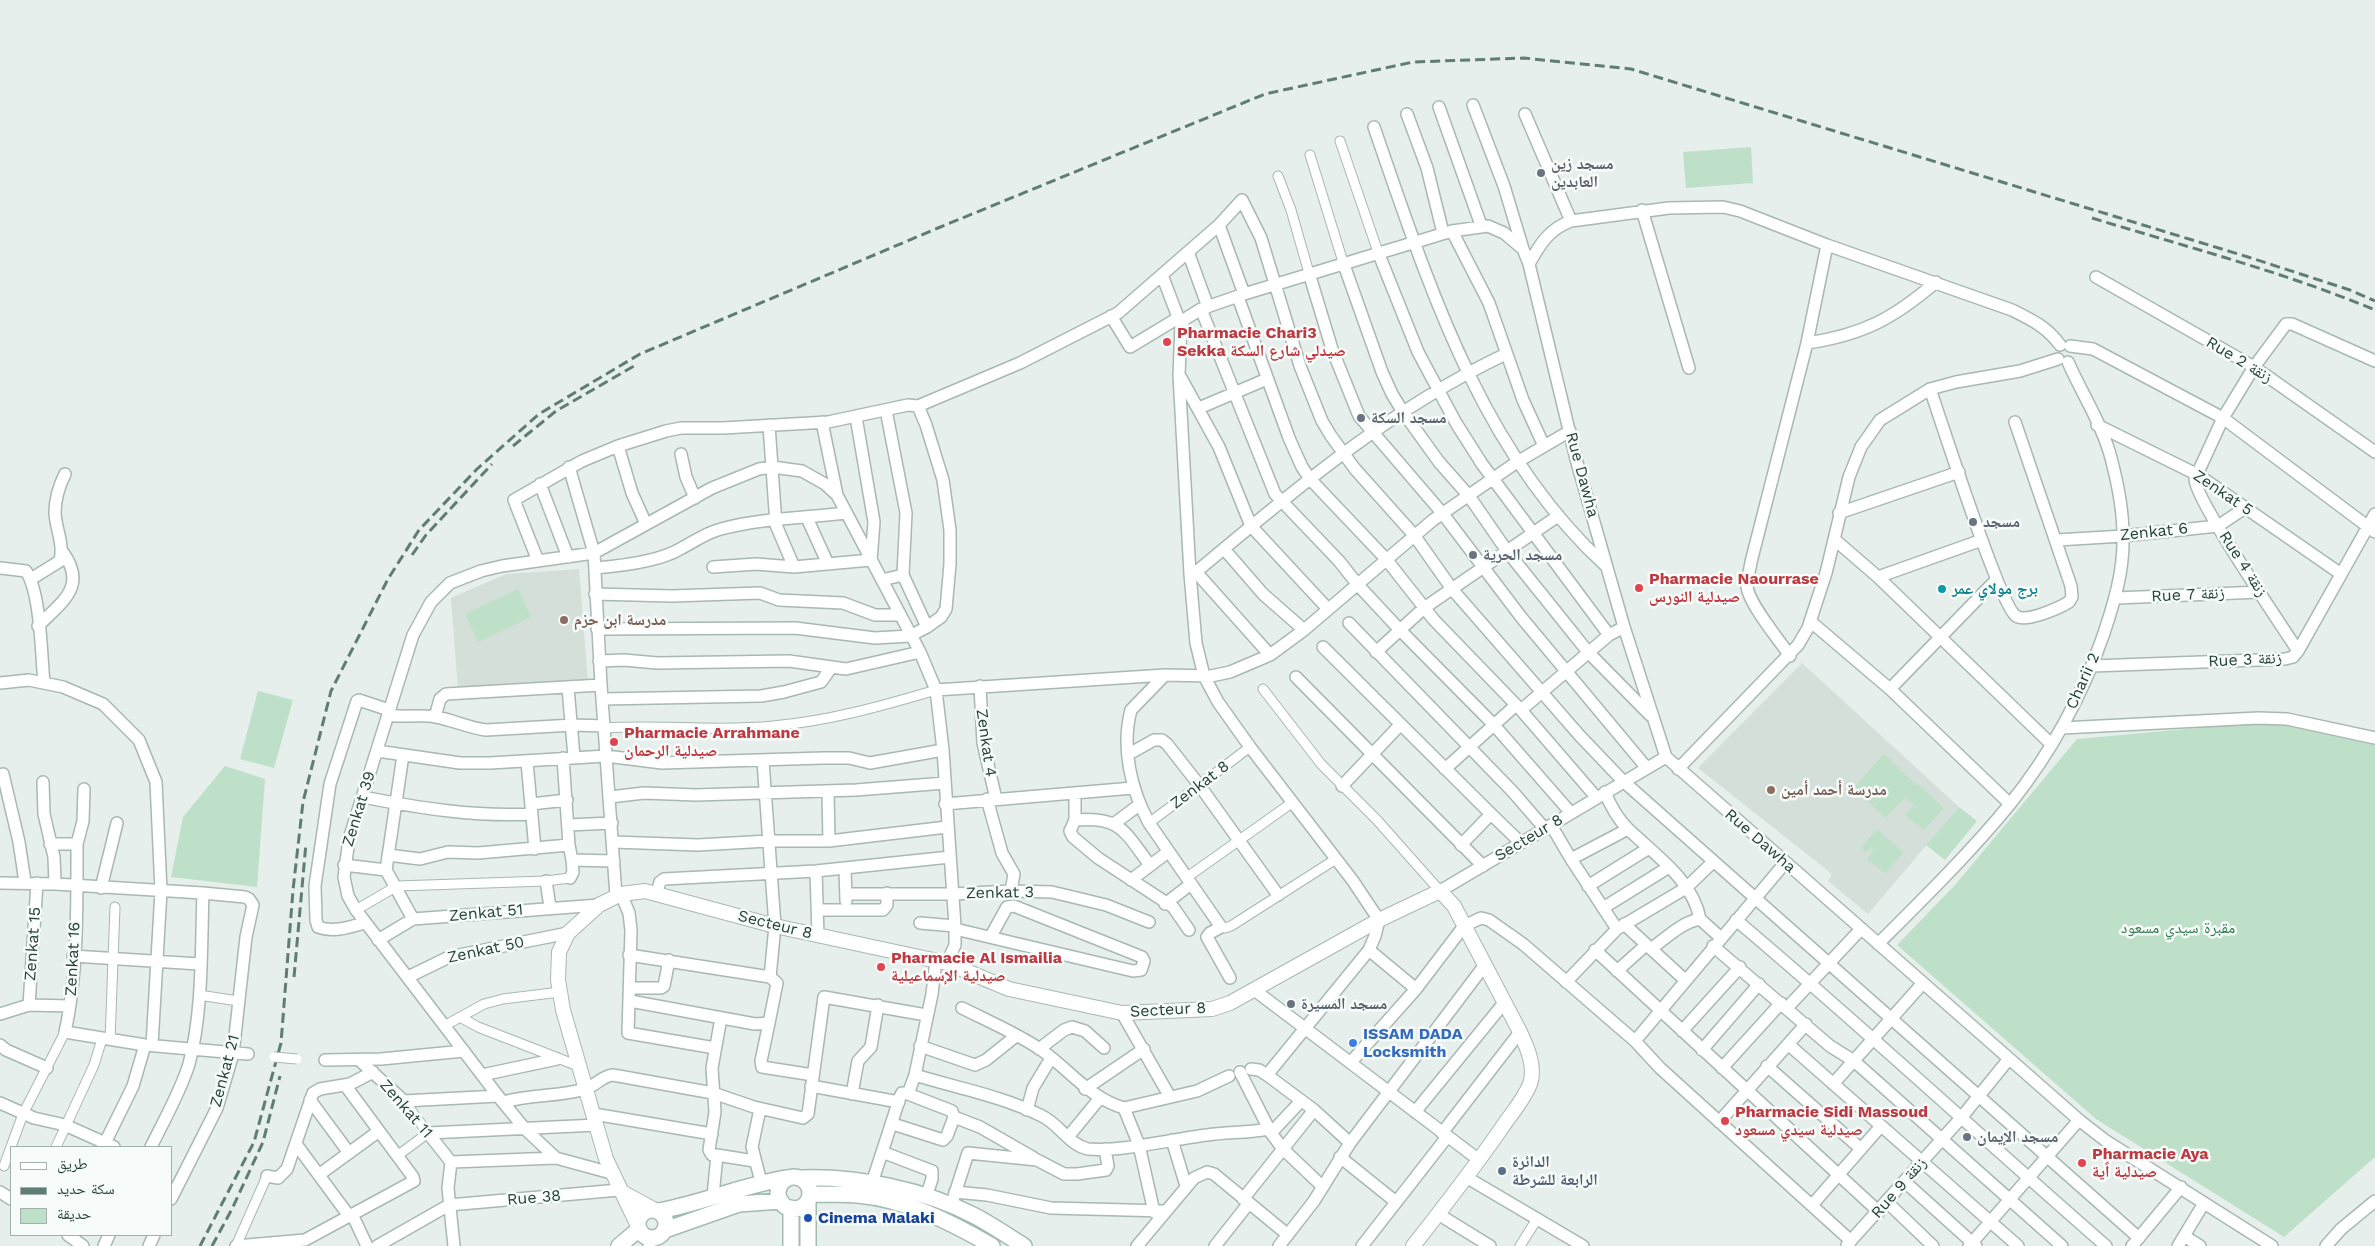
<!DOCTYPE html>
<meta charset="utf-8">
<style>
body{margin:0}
#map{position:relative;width:2375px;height:1246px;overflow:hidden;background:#e6efeb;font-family:"Work Sans","Noto Naskh Arabic",sans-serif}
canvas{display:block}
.legend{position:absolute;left:10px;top:1146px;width:162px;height:90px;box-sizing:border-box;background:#f7fbf9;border:1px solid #a3b1ad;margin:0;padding:6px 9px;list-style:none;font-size:15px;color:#24423a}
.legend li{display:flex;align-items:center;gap:10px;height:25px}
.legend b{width:25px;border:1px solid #a3b1ad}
</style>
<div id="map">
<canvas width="2375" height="1246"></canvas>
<ul class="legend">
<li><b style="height:6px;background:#fff"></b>طريق</li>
<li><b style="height:6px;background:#5f7d75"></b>سكة حديد</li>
<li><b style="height:14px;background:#bfe0c8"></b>حديقة</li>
</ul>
</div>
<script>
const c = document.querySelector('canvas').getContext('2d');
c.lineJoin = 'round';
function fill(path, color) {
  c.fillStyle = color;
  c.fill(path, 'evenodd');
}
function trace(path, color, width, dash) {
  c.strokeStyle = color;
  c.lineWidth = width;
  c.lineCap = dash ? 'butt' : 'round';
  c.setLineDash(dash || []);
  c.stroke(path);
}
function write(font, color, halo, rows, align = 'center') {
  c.font = font + ' "Work Sans","Noto Naskh Arabic",sans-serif';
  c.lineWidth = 5;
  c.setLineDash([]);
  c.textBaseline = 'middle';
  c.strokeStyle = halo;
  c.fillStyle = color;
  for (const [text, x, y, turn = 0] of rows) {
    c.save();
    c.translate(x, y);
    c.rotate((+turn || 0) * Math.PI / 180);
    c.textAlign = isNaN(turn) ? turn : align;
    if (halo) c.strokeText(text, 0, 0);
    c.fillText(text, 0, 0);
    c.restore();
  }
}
const built = new Path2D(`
 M579 569 588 682 458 689 451 598 506 574Z
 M1802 663 1959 807 1868 914 1828 881 1832 874 1698 768Z`);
const green = new Path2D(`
 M1751 147 1753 183 1686 188 1683 152Z
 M518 589 531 617 478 642 465 614Z
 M258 691 293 700 274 768 240 759Z
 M2285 720 2375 741V1157L2284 1237 2096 1119 1897 945 1955 885 2077 739Z
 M1884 754 1916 785 1918 784 1944 808 1924 830 1905 815 1914 805 1906 799 1910 793 1885 818 1854 787Z
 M225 766 265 779 257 887 171 877 183 817Z
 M1959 807 1977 821 1945 860 1926 845Z
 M1877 829 1903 852 1885 874 1867 859 1874 850 1871 848 1866 852 1861 848Z`);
const pedestrian = new Path2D(`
 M1340 141 1378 252
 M1310 155 1343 262
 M1278 176 1291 210 1309 273
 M1263 689 1321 764 1377 820 1440 891
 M605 728C661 724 717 732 773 726 829 721 882 706 936 690
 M1149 823 1250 747
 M1186 878 1293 802
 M356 910 397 886 546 881 570 878
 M1221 927 1225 928 1231 926 1336 859
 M199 995 238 1001
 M460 1017 478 1027 581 1067
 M444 1026 484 1004 503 999 560 992
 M110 1040 115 907
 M56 1147 94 1065 102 1039
 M397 1156 428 1133 404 1101
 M4 1166 23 1114 65 1032
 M236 1246 267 1176
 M1520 1246 1537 1219`);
const minor = new Path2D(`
 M1473 105 1504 186 1523 249 1529 264 1576 459 1624 627 1666 757 2079 1120 2106 1141 2272 1246
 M1439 107 1481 225
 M1407 114 1427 168 1443 233
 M1525 114 1571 221
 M1374 127C1428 283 1480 451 1606 566
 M1642 210 1689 368
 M1219 225 1244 294
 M1452 231 1489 303 1523 400 1544 446
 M1188 252 1208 307
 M1378 252 1418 352 1456 423 1482 464 1609 635 1624 627
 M1343 262 1382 372 1392 394 1403 412 1439 462 1469 496 1507 551 1568 627 1588 652 1650 715
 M1529 264C1540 244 1549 229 1571 221L1669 208 1723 207 1740 211 1827 245 2012 310C2032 320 2047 327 2060 345
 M1309 273 1332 349 1359 416 1443 514 1521 617 1646 767
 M1162 275 1181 325 1179 375 1190 574 1196 643 1204 676 1218 702 1250 747 1353 881 1379 920 1375 936 1369 950 1267 1075
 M2096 277 2254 367 2375 452
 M1238 297 1289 438 1302 467 1310 479 1386 559 1434 620 1521 710 1596 797
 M1201 309 1275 494 1339 561 1358 585 1399 629 1494 725 1571 813
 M1111 316 1130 347 1178 318
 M1181 325 1185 319 1201 309 1244 294 1452 231 1488 226 1504 233 1523 249
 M1807 343C1863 335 1894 318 1936 282
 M2070 346 2093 349 2223 418 2375 532
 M1181 378 1219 447 1251 526 1328 609
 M1930 389C1941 420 2000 606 2016 616 2026 623 2059 608 2069 602L2072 597 2071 586 2015 422
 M1199 408 1267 379
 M822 422 837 495
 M769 425 776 525 794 567
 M2097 425 2198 475 2341 574
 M618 446 632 493 646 524
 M681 454 686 477 695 498
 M569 467 594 553 601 685 616 896
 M540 484 568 557
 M1839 513 1959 472
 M807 518 828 564
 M1834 539 1878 577 2051 744
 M2057 540 2123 536 2218 526 2245 508
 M1224 549 1263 594 1304 630
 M538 561 514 500 582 461 618 446 666 431 681 428H723L828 422 908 405 918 406 1020 363 1118 313 1219 225 1242 200 1261 238 1300 366 1322 421 1331 436 1355 469 1414 535 1452 589 1580 736 1623 781 2139 1238
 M713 567 756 564 794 567 871 560 874 522 856 417
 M0 568 26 571C41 594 41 654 44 683
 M595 568C620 566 658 562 680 549 694 542 705 533 721 529 761 518 805 518 846 513
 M1196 572 1270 655
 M1190 574 1196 572C1293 491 1391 408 1506 354
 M903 575 927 627
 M1878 577 1982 540
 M31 579 60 561C64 543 56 530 55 513 55 499 59 486 65 474
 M882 580 903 575 906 513 886 410
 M595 594 672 596 760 593 779 600 843 603 875 615H899
 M2116 598 2260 592
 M1810 621 1890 689 2010 804
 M1349 623 1513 792 1545 829
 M38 626C63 601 88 586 62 551
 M597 629 795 628 875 638 910 636 927 627 941 617 946 609 950 564V530L943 480 926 425 918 406
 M1323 647 1491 814 1461 845
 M2298 651C2282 626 2194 498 2195 479L2223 418 2254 367 2286 324H2292L2375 361
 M1376 652 1424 608 1558 516
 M1790 656C1780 641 1748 603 1747 586 1747 578 1750 570 1751 562L1807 343 1827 245
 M599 661 624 660 657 663 789 661 846 669 920 652
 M2092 666 2285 659 2293 657 2298 651 2375 514
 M1165 675 1131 710C1121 747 1131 790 1149 823L1221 927 1210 933 1207 937 1230 978
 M1296 677 1483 866
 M0 683 29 680 63 687 103 704 139 740 156 782 161 891 152 1045
 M980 686 983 743 996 799
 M568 688 574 757
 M1890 689 1996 580
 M936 690 1165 675 1211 676 1230 672 1270 655 1304 630 1433 520 1517 462 1570 431
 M602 699 761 696 784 692 821 682 831 668
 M1521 710 1609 635
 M388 715C404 718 420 714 436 717 453 720 469 728 486 730L573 725 605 726
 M435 717 440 699 446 694 601 685
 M2062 728 2258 718 2287 719 2375 738
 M377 751 460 763H490L606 756 662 763 823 758H849L870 763 943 750
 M1129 754 1154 740H1162L1167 744 1200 786 1278 895
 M403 755 386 870 413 919
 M563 758 569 845 572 860 573 872 570 878
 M763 761 775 926 770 977
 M527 762 535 849
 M1445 769 1516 705
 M1678 769 1798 645 1808 628 1826 573 1849 477 1861 447 1880 420 1930 389 1956 382 2020 371 2058 359
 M3 774 19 842 25 882
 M43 782 44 814 54 857 55 884
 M1342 786 1400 725
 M828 791 829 841
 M1605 792C1610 805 1618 819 1628 829 1654 854 1693 880 1700 919
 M1075 794V820L1070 831 1073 837 1098 858 1173 907 1189 930
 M363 797C419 808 475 817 532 814
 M610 797 644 793 696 795 856 790 945 783
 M987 799 1002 853 1014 874 1011 891
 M531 804 567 800
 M945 804 1133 788
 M1491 814 1521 843
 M1075 820C1121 816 1124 831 1150 865
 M1115 823 1139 805
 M568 825 612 823
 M1551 825 1571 859 1617 929
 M613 842 698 845 768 841H829L947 827
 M50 844H77C77 903 78 974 65 1032L145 1045 248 1054
 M77 844 83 821 84 789
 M388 855 420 859 448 852 478 853 569 845
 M1571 859 1628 829
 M572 860 614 861
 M344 865 386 870
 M845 868 846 901
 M816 871 818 936
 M1131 880 1168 852
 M546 881 550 907
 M0 883 55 884 203 893 245 897 249 899 253 905 246 937 233 1054 217 1108 171 1199
 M1588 886 1649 848
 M101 888 117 823
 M1440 891 1666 757
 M621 894 629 913 631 930 628 1033 715 1048
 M846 894H953L1011 891 1052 892 1106 905 1149 922
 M656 895 660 882 664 879 816 871 950 857
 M1165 904 1191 884
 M1603 908 1669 867
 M819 910H883L887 905V893
 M1736 920C1862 1026 1982 1138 2106 1246
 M364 923C350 927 333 933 318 927L316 920 315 886 330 784 357 701 359 700 389 710
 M920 923 955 926
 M1624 924 1685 980
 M955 929 1133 971 1141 970 1144 961 1142 957 1014 906 1007 907 991 936
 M378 940 413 919 599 905
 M1878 944C1923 899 1970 853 2010 804 2050 754 2082 696 2103 636 2114 603 2124 571 2123 536 2123 512 2118 485 2112 462 2104 427 2082 394 2068 362
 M1713 946 1830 1046 1854 1061 2062 1246
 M1651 949C1666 938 1682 922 1700 919L1721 938
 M1369 950 1416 989
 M1595 950 1879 1212
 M629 955 770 977 777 983 769 1023 755 1024 630 1001
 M73 956 199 964
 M1617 971 1646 945
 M408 977 449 957 568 933
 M1566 982 1617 929 1686 888 1713 862
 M630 988H661L664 986 669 960
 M1253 989 1479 1160
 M29 1005 37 883
 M962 1008C988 1021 1016 1033 1040 1049 1069 1069 1089 1098 1124 1108L1197 1091 1229 1076
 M1787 1008 1861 929
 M1122 1013 1170 1097
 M0 1014 29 1005 70 1006
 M769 1023 761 1061 762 1067 813 1075
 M1682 1031 1740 967
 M1635 1041 1785 863
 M1788 1044 2018 1246
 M0 1045 6 1050 47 1068
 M920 1046 975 1065 986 1060 1016 1036
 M1039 1049 1064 1030 1072 1027 1085 1031 1104 1048
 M1702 1050 1759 984
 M325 1060 381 1059 464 1051
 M359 1060 404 1101 498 1096
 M1351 1062 1416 989 1464 926 1481 918 1489 920 1523 944 1635 1041 1660 1068 1851 1241
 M1767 1066 1861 1149
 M1722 1068 1781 1003
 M1251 1069 1259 1070 1267 1075 1314 1110 1350 1143
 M1240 1072 1271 1133 1283 1149 1323 1187
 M482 1075 557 1059
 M915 1075C957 1088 1002 1096 1042 1116 1059 1124 1069 1145 1088 1149 1121 1152 1173 1139 1207 1135 1228 1132 1248 1133 1269 1129
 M1833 1084 1923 983
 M811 1086 899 1102
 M1085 1089 1144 1049
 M852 1094 858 1061 871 1047 878 1005
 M908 1094 952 1111 954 1117 980 1127 1034 1158
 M310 1100 349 1153
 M504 1102C530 1094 559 1097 585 1089 596 1086 601 1076 613 1075L713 1093 754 1107 803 1118 808 1114 824 997 926 1015
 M0 1103 34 1118 65 1125 114 1147
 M1124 1108 1139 1145 1154 1212
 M760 1109 752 1147 761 1182
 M1027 1110 1033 1088 1051 1058
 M1415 1112 1504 1003
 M594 1114 712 1134
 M1719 1122 1806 1024
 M893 1124 943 1140 947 1136 954 1117
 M428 1133 597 1125
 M428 1133 451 1162
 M1271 1133 1301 1101
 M1442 1133 1520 1032
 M1068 1137 1100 1098
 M1172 1140 1186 1186
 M296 1144 349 1216
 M103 1147 133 1086 145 1045
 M151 1147C164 1120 180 1093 189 1064 203 1012 201 948 203 893
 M882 1152 932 1171V1179L926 1197
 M717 1155 754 1161
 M1340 1157 1396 1202
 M451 1162 556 1158
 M451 1162 448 1188 454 1246
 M611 1173 556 1158 525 1129 498 1096 356 910 348 896 344 877 349 839 413 635 431 602 450 583 481 571 502 566 594 553 712 488 759 469 772 467 802 471 825 484 837 495 920 652 936 690 943 750 955 926V945L947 963
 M320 1174 379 1131
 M267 1176 278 1178 287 1169 313 1093 320 1089 350 1084 373 1072
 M1466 1177 1583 1246
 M1905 1182 1976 1246
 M872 1183 900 1097 902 1093 908 1094 915 1075 932 994 936 960
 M0 1192 11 1199
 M955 1192 987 1195 1051 1208 1165 1211
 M713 1196 717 1155H712L709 1150 715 1112 712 1068 721 1018
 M1243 1199 1314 1110
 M1887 1202 1933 1246
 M1813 1204 1881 1126
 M951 1206 968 1153 1037 1160 1064 1174H1077L1106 1170 1108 1166 1105 1149
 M352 1214 367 1246
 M1438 1214 1490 1246
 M68 1235 83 1246
 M2184 1236 2200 1246
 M1847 1245 1961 1118 2008 1060
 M104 1246 109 1235
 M149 1246 154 1235
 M236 1246 305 1240 414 1181 413 1177 345 1085
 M377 1246 449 1205 619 1190
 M649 1246 652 1238
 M1137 1246 1194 1178 1207 1172 1214 1174 1288 1235
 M1215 1246 1249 1203
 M1279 1246 1314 1201 1350 1143 1484 966
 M1362 1246 1447 1137
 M1969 1246 2079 1120
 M2132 1246 2181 1187
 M2178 1246 2204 1203
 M2326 1246 2341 1229 2375 1201`);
const tertiary = new Path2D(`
 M620 1191 653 1209
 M638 1226 606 1159 563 1010 558 980 559 952 568 933 599 905 621 894 645 891 775 926 947 963 1009 989 1122 1013 1212 1009 1230 1003 1379 920 1440 891 1454 906 1520 1032C1527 1047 1536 1067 1530 1084 1524 1100 1510 1115 1501 1129 1473 1169 1443 1208 1413 1246`);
const secondary = new Path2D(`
 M778 1193a16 16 0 1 1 32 0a16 16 0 1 1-32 0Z
 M802 1178C858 1176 925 1190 975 1216 992 1225 1008 1236 1024 1246
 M811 1194C826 1194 841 1194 857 1195 905 1199 951 1222 992 1246
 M808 1201V1246
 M791 1208V1246
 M638 1224a14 14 0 1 1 28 0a14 14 0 1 1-28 0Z
 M659 1211C703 1203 743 1185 787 1178
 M665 1230 739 1204 781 1201
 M619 1246 639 1229`);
const rail = new Path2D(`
 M2092 218C2187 247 2284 272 2375 310
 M513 446 556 411 634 366
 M412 555 426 535 492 464
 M294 977 306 843
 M200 1246 254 1142 281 1043 293 890 303 802 331 691 388 579 419 530 477 469 539 414 640 354 938 228 1265 94 1413 62 1524 58 1631 69 2248 257 2350 290 2375 301
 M212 1246 232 1209 263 1142 280 1076`);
const pedestrianBridge = new Path2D(`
 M274 1057 297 1059`);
const markers = [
 [1541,173,5,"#6b7280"],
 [1167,342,5,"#e0444e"],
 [1361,418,5,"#6b7280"],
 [1973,522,5,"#6b7280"],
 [1473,555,5,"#6b7280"],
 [1639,588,5,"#e0444e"],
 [1942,589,5,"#0f9aa8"],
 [564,620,5,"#8d6e63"],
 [614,742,5,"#e0444e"],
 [1771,790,5,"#8d6e63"],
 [881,967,5,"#e0444e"],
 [1291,1004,5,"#6b7280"],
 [1353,1043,5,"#3f7fe0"],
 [1725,1121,5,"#e0444e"],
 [1967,1137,5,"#6b7280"],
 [2082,1163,5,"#e0444e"],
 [1502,1171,5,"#5c6f8a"],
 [808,1218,5,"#1a4fb4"]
];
const worshipNames = [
 ["مسجد زين",1551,164],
 ["العابدين",1551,182],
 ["مسجد السكة",1371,418],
 ["مسجد",1983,522],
 ["مسجد الحرية",1483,555],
 ["مسجد المسيرة",1301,1004],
 ["مسجد الإيمان",1977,1137]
];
const healthNames = [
 ["Pharmacie Chari3",1177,333],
 ["Sekka صيدلي شارع السكة",1177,351],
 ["Pharmacie Naourrase",1649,579],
 ["صيدلية النورس",1649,597],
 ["Pharmacie Arrahmane",624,733],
 ["صيدلية الرحمان",624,751],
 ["Pharmacie Al Ismailia",891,958],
 ["صيدلية الإسماعيلية",891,976],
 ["Pharmacie Sidi Massoud",1735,1112],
 ["صيدلية سيدي مسعود",1735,1130],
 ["Pharmacie Aya",2092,1154],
 ["صيدلية اًية",2092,1172]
];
const streetNames = [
 ["Rue 2 زنقة",2239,360,31],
 ["Rue Dawha",1582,475,75],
 ["Zenkat 5",2223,493,34],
 ["Zenkat 6",2154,532,-6],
 ["Rue 4 زنقة",2243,564,57],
 ["Rue 7 زنقة",2188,595,-3],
 ["Rue 3 زنقة",2245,660,-3],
 ["Charii 2",2083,681,-66],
 ["Zenkat 4",986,743,82],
 ["Zenkat 8",1200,785,-37],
 ["Zenkat 39",359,809,-73],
 ["Secteur 8",1529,838,-31],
 ["Rue Dawha",1760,841,41],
 ["Zenkat 3",1000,893,-1],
 ["Zenkat 51",486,913,-5],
 ["Secteur 8",775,925,14],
 ["Zenkat 15",33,944,-86],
 ["Zenkat 50",486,950,-12],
 ["Zenkat 16",73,959,-87],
 ["Secteur 8",1168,1010,-3],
 ["Zenkat 21",225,1071,-75],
 ["Zenkat 11",406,1109,49],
 ["Rue 9 زنقة",1899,1188,-49],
 ["Rue 38",534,1198,-5]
];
const cultureNames = [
 ["برج مولاي عمر",1952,589]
];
const educationNames = [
 ["مدرسة ابن حزم",574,620],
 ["مدرسة أحمد أمين",1781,790]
];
const parkNames = [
 ["مقبرة سيدي مسعود",2178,928]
];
const shopNames = [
 ["ISSAM DADA",1363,1034],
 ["Locksmith",1363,1052]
];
const serviceNames = [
 ["الدائرة",1512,1162],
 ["الرابعة للشرطة",1512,1180]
];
const transitNames = [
 ["Cinema Malaki",818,1218]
];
fill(built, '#d4dfda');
fill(green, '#bfe0c8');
trace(pedestrian, '#a8b8b2', 11);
trace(minor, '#a8b8b2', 14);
trace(tertiary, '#a8b8b2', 16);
trace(secondary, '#a4bbb3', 18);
trace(pedestrian, '#fff', 9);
trace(minor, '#fff', 11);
trace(tertiary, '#fff', 14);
trace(secondary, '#fff', 15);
trace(rail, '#5f7d75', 3, [10, 5]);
trace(pedestrianBridge, '#a8b8b2', 11, []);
trace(pedestrianBridge, '#fff', 9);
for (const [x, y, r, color] of markers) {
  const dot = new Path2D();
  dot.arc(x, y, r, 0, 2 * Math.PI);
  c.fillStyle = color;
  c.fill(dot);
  trace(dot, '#f7fbf9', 2);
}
write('bold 16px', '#5b616d', '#f7fbf9', worshipNames, 'left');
write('bold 16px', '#be3a42', '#f7fbf9', healthNames, 'left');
write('16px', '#24423a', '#f7fbf9', streetNames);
write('bold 16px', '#0d838f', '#f7fbf9', cultureNames, 'left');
write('bold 16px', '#785e54', '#f7fbf9', educationNames, 'left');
write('16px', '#2d7a4b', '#f7fbf9', parkNames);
write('bold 16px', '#366cbe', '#f7fbf9', shopNames, 'left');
write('bold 16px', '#4e5e75', '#f7fbf9', serviceNames, 'left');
write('bold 16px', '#164399', '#f7fbf9', transitNames, 'left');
</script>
